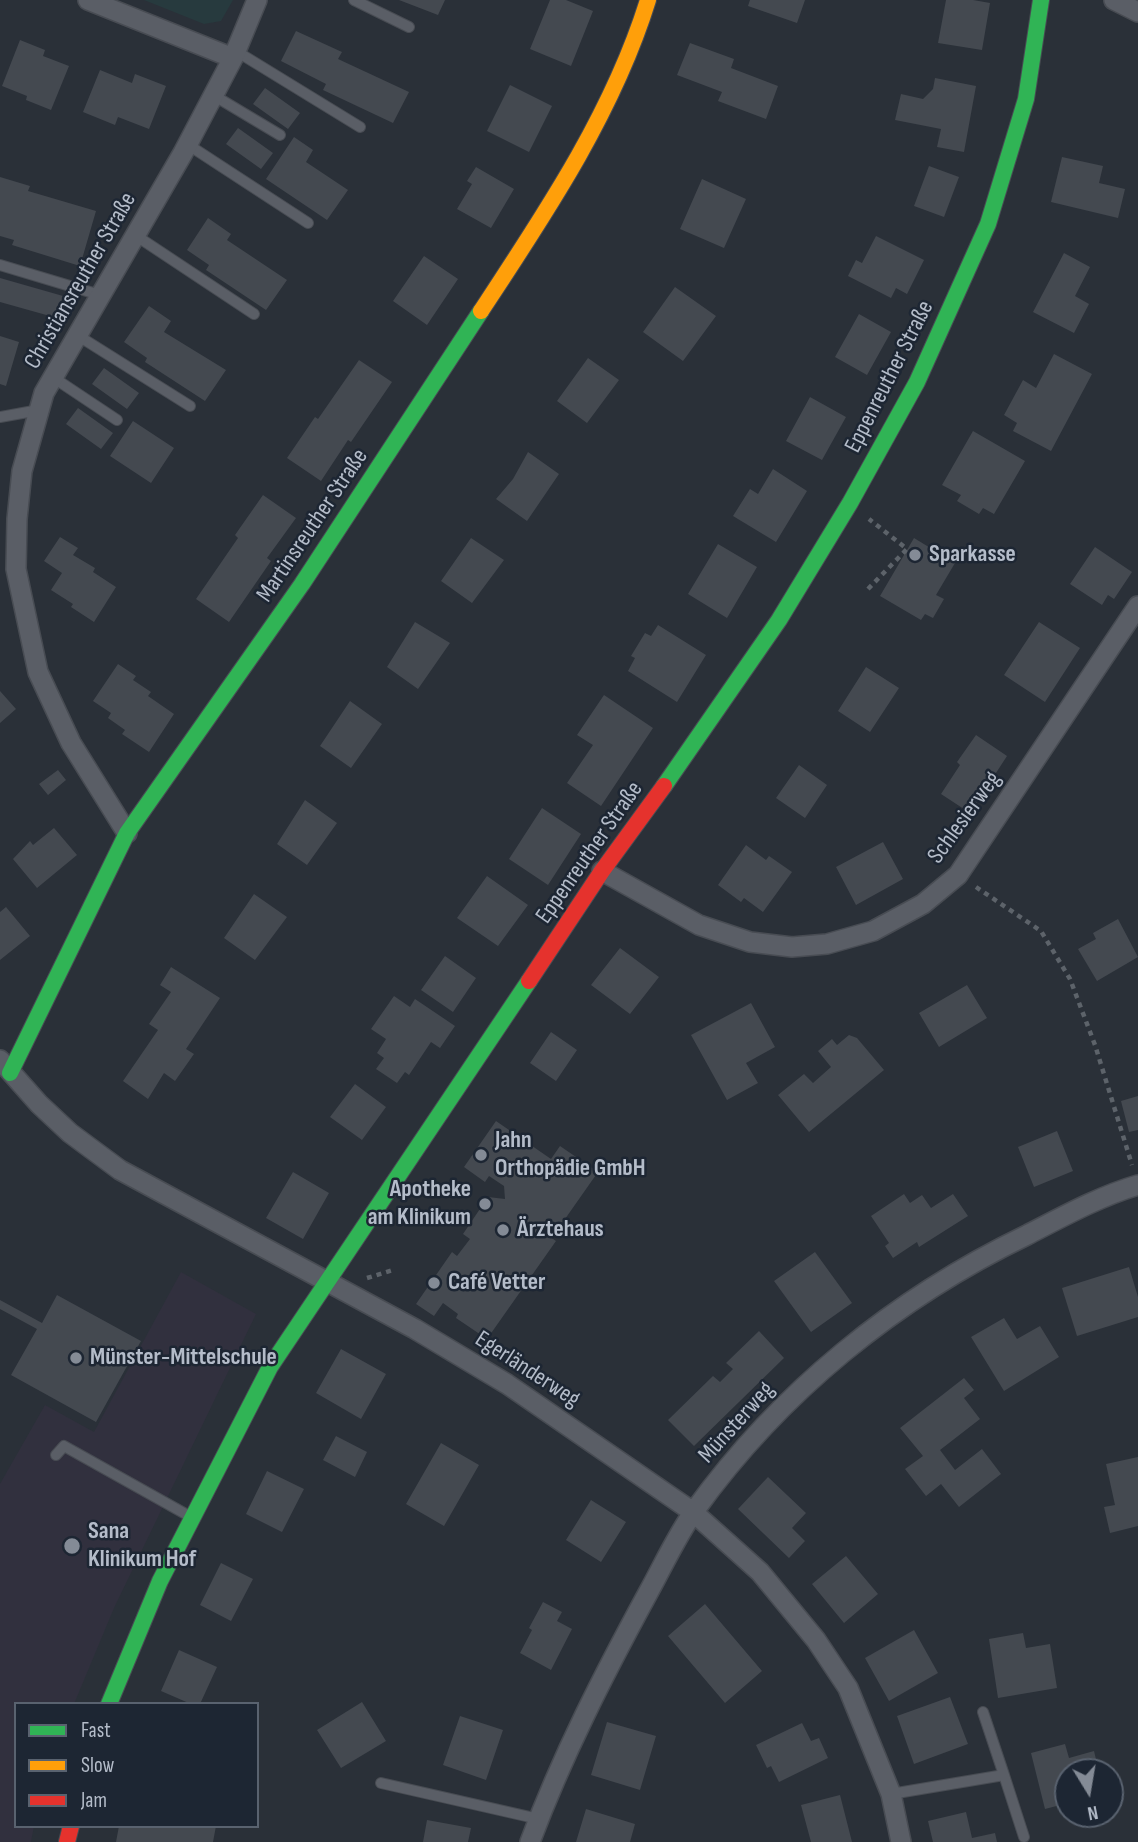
<!DOCTYPE html>
<meta charset="utf-8">
<style>
body{margin:0}
#map{position:relative;width:1138px;height:1842px;overflow:hidden;background:#2a3038;font-family:"Sofia Sans Condensed",sans-serif}
canvas{display:block}
.legend{position:absolute;left:14px;top:1702px;width:245px;height:126px;box-sizing:border-box;background:#1d2633;border:2px solid #59626f;margin:0;padding:9px 12px;list-style:none;font-size:21px;color:#b4bcc9}
.legend li{display:flex;align-items:center;gap:14px;height:35px}
.legend b{width:35px;border:2px solid #59626f}
.north{position:absolute;left:1054px;top:1758px;width:70px;height:70px;box-sizing:border-box;background:#1d2633;border:2px solid #59626f;border-radius:50%;rotate:169deg;font-size:19px;font-weight:700;line-height:28px;text-align:center;color:#b4bcc9}
.north::after{content:'';display:block;margin:auto;width:24px;height:32px;background:#848b96;clip-path:polygon(50% 0,100% 100%,50% 72%,0 100%)}
</style>
<div id="map">
<canvas width="1138" height="1842"></canvas>
<ul class="legend">
<li><b style="height:9px;background:#30b455"></b>Fast</li>
<li><b style="height:9px;background:#ff9f0a"></b>Slow</li>
<li><b style="height:9px;background:#e5322d"></b>Jam</li>
</ul>
<div class="north">N</div>
</div>
<script>
const c = document.querySelector('canvas').getContext('2d');
c.lineJoin = 'round';
function fill(path, color) {
  c.fillStyle = color;
  c.fill(path, 'evenodd');
}
function trace(path, color, width, dash) {
  c.strokeStyle = color;
  c.lineWidth = width;
  c.lineCap = dash ? 'butt' : 'round';
  c.setLineDash(dash || []);
  c.stroke(path);
}
function write(font, color, halo, rows, align = 'center') {
  c.font = font + ' "Sofia Sans Condensed",sans-serif';
  c.lineWidth = 5;
  c.setLineDash([]);
  c.textBaseline = 'middle';
  c.strokeStyle = halo;
  c.fillStyle = color;
  for (const [text, x, y, turn = 0] of rows) {
    c.save();
    c.translate(x, y);
    c.rotate((+turn || 0) * Math.PI / 180);
    c.textAlign = isNaN(turn) ? turn : align;
    if (halo) c.strokeText(text, 0, 0);
    c.fillText(text, 0, 0);
    c.restore();
  }
}
const medical = new Path2D(`
 M181 1272 256 1314 114 1608 74 1704H16V1826H34L31 1842H0V1484L45 1405 94 1432Z`);
const green = new Path2D(`
 M144 0H233L221 21 204 24Z`);
const building = new Path2D(`
 M399 0H445L438 15Z
 M550 0H566L593 11 571 66 530 49Z
 M750 0H805L797 23 748 6Z
 M946 0H973L990 3 982 50 938 43Z
 M296 31 342 52 338 59 409 92 393 123 323 90 326 84 281 61Z
 M20 40 45 50 43 56 69 66 51 110 26 100 27 96 2 86Z
 M690 43 734 59 731 68 778 86 766 119 718 101 722 92 677 75Z
 M100 70 132 83 135 74 166 86 149 129 118 117 115 125 83 112Z
 M935 78 976 86 964 152 937 147 941 129 895 120 901 94 923 99 933 89Z
 M510 85 552 106 529 152 487 131Z
 M265 88 300 113 288 129 253 104Z
 M238 128 273 153 261 169 226 144Z
 M294 137 313 150 306 162 348 190 327 220 266 179Z
 M1062 157 1103 166 1099 183 1125 189 1118 218 1051 202Z
 M929 166 959 177 944 217 914 206Z
 M476 167 514 189 491 228 457 209 472 184 467 181Z
 M0 177 30 186 28 191 96 211 80 266 12 245 14 240 0 236Z
 M702 179 746 199 724 248 680 229Z
 M208 218 231 234 227 240 287 280 266 310 206 270 209 265 187 250Z
 M876 236 924 260 907 294 896 288 891 298 848 276 856 260 862 263Z
 M1064 253 1090 267 1075 296 1089 304 1074 333 1033 312Z
 M424 256 458 279 427 325 393 301Z
 M0 278 63 296 57 318 0 302Z
 M675 287 716 316 683 361 643 332Z
 M149 306 171 321 164 332 226 370 205 401 145 362 147 358 124 342Z
 M859 314 891 332 867 375 835 357Z
 M0 336 19 342 6 386 0 384Z
 M1054 354 1092 374 1051 451 1013 431 1017 423 1004 415 1023 380 1036 388Z
 M588 358 619 380 587 423 557 401Z
 M359 360 392 382 351 442 348 440 321 481 287 458 315 417 318 419Z
 M104 368 139 393 127 409 92 384Z
 M810 397 846 417 822 460 786 441Z
 M78 408 113 433 101 449 66 424Z
 M133 421 174 448 151 483 110 456Z
 M973 431 1025 461 994 514 983 508 979 514 957 501 961 495 942 485Z
 M528 452 559 474 527 521 496 499 513 479Z
 M773 469 807 491 776 542 733 516 750 489 758 494Z
 M263 495 296 518 267 558 271 561 229 622 196 599 238 538 235 535Z
 M60 537 78 548 73 555 95 568 93 572 116 587 94 622 71 607 73 604 51 590 62 573 44 561Z
 M471 538 504 560 472 603 441 581Z
 M914 538 955 563 936 595 944 599 933 618 925 614 921 620 880 596Z
 M718 544 757 567 727 618 688 594Z
 M1095 547 1132 572 1114 599 1108 595 1102 605 1070 584Z
 M415 622 450 643 418 689 387 667Z
 M1039 622 1080 648 1045 702 1004 675Z
 M658 625 706 655 677 702 628 671 635 658 631 656 645 633 651 636Z
 M118 664 136 676 133 680 151 692 148 696 174 714 149 752 122 734 125 730 108 718 111 713 93 701Z
 M866 667 899 688 870 732 838 711Z
 M0 691 16 709 0 723Z
 M604 695 653 728 601 806 567 783 593 745 577 735Z
 M350 701 382 724 351 768 320 746Z
 M976 735 1007 756 970 813 941 794 960 765 957 762Z
 M799 765 827 785 805 818 776 798Z
 M58 770 66 780 48 795 39 784Z
 M305 800 337 823 307 865 277 844Z
 M542 808 581 834 548 885 509 859Z
 M54 828 77 855 37 888 13 859 30 841 33 845Z
 M883 842 903 879 856 905 836 867Z
 M746 845 766 860 769 856 792 872 763 912 744 898 741 902 718 885Z
 M487 876 528 905 498 946 457 918Z
 M254 894 287 917 255 960 224 938Z
 M6 907 30 936 0 960V912Z
 M1118 919 1138 957 1097 981 1078 949 1096 939 1093 933Z
 M620 948 659 977 630 1014 591 985Z
 M445 956 476 978 453 1012 421 990Z
 M171 967 220 998 186 1049 194 1054 175 1081 164 1073 148 1099 123 1081 158 1030 149 1024 171 992 160 985Z
 M967 985 987 1018 939 1047 919 1013Z
 M394 996 410 1007 415 999 455 1026 440 1048 431 1042 409 1075 405 1072 397 1083 376 1069 384 1058 377 1053 386 1039 371 1029Z
 M751 1003 775 1047 746 1063 758 1083 727 1100 691 1035Z
 M551 1032 577 1050 556 1081 530 1063Z
 M849 1035 857 1038 884 1070 809 1132 778 1095 804 1074 813 1083 831 1067 818 1051 832 1039 837 1045Z
 M355 1084 386 1107 362 1140 330 1117Z
 M1138 1096V1130L1129 1132 1121 1101Z
 M496 1121 551 1159 560 1146 598 1172 558 1229 547 1221 540 1230 556 1241 487 1339 456 1318 458 1314 443 1303 434 1316 416 1304 452 1252 457 1256 470 1239 463 1234 488 1197 505 1199 504 1186 489 1176 485 1182 464 1167Z
 M1057 1131 1073 1171 1034 1187 1018 1147Z
 M293 1172 329 1193 303 1239 266 1218Z
 M904 1194 910 1203 922 1195 931 1208 953 1194 968 1216 919 1247 917 1242 893 1258 885 1246 889 1243 871 1216Z
 M815 1252 852 1303 811 1332 774 1281Z
 M1129 1267 1138 1297V1317L1077 1336 1062 1288Z
 M57 1295 141 1341 96 1422 11 1375 37 1329 0 1309V1300L42 1323Z
 M1004 1318 1017 1339 1040 1326 1059 1357 1004 1391 971 1337Z
 M759 1331 784 1358 694 1446 668 1420 713 1376 720 1382 733 1369 726 1363Z
 M341 1349 386 1374 361 1419 316 1393Z
 M964 1378 974 1390 964 1398 980 1419 940 1450 955 1470 982 1449 1001 1474 959 1507 941 1484 926 1496 905 1469 923 1456 900 1428Z
 M336 1436 367 1452 355 1477 323 1460Z
 M441 1443 479 1465 444 1526 406 1504Z
 M1138 1457V1526L1110 1533 1104 1507 1115 1505 1106 1464Z
 M267 1471 304 1489 282 1532 246 1514Z
 M768 1477 806 1513 792 1528 805 1541 789 1558 738 1509Z
 M591 1500 626 1522 601 1562 566 1540Z
 M846 1556 878 1594 844 1623 812 1584Z
 M221 1563 253 1579 231 1621 200 1605Z
 M543 1602 562 1612 557 1621 572 1629 551 1670 520 1653 532 1630 529 1628Z
 M705 1604 762 1671 725 1703 668 1636Z
 M914 1630 938 1673 889 1701 865 1658Z
 M1023 1633 1026 1648 1050 1644 1057 1688 998 1698 989 1639Z
 M179 1650 217 1667 200 1704H191L161 1691Z
 M950 1697 968 1744 914 1764 897 1716Z
 M362 1702 386 1741 341 1768 317 1730Z
 M460 1716 503 1730 486 1780 443 1765Z
 M607 1722 656 1736 640 1790 591 1775Z
 M802 1723 811 1741 819 1738 828 1758 779 1782 771 1766 767 1768 756 1745Z
 M1065 1744 1069 1758 1094 1751 1099 1772H1068V1803L1045 1809 1031 1753Z
 M840 1795 852 1842H811L801 1805Z
 M586 1809 635 1824 630 1842H576Z
 M966 1812 972 1838 995 1833 997 1842H933L928 1821Z
 M427 1820 471 1828 468 1842H423Z
 M119 1826H216L213 1842H116Z`);
const path = new Path2D(`
 M868 589 907 549 869 519
 M976 887 1041 931 1070 979 1095 1045 1132 1165
 M367 1278 393 1270`);
const lane = new Path2D(`
 M354 0 409 27
 M236 51 360 127
 M213 95 280 135
 M187 144 308 223
 M135 235 254 314
 M0 265 100 295
 M77 335 190 406
 M54 378 117 420
 M0 417 39 410
 M56 1455 64 1446 191 1517
 M983 1712 1004 1775
 M381 1783 539 1819
 M891 1794 1004 1775 1024 1837`);
const street = new Path2D(`
 M88 0 233 58
 M1114 0 1138 12
 M127 833 71 743 38 672 16 569 17 519 22 471 44 393 183 153 233 58 257 0
 M602 871 699 925 750 942 792 947 827 944 873 931 923 904 958 875 1138 606
 M0 1060 39 1104 70 1133 120 1170 415 1329 507 1384 693 1512 760 1572 816 1640 848 1688 891 1794 901 1842
 M530 1842C562 1756 604 1674 648 1593 663 1566 677 1535 695 1510 780 1392 896 1298 1027 1235 1062 1217 1100 1196 1138 1185`);
const fast = new Path2D(`
 M664 786 779 620 850 503 917 382 988 224 1026 99 1041 0
 M10 1073 127 833 302 584 481 311
 M109 1704 160 1581 270 1367 529 981`);
const slow = new Path2D(`
 M481 311C545 214 613 113 648 0`);
const jam = new Path2D(`
 M529 981 602 871 664 786
 M67 1842 71 1826`);
const markers = [
 [915,555,7,"#848b96"],
 [481,1155,7,"#848b96"],
 [485,1204,7,"#848b96"],
 [503,1230,7,"#848b96"],
 [434,1283,7,"#848b96"],
 [76,1358,7,"#848b96"],
 [72,1546,9,"#848b96"]
];
const streetNames = [
 ["Christiansreuther Straße",81,281,-60],
 ["Eppenreuther Straße",890,377,-63],
 ["Martinsreuther Straße",313,526,-56],
 ["Schlesierweg",965,818,-54],
 ["Eppenreuther Straße",590,853,-55],
 ["Egerländerweg",527,1370,33],
 ["Münsterweg",737,1423,-48]
];
const poiNames = [
 ["Sparkasse",929,555],
 ["Jahn",495,1141],
 ["Orthopädie GmbH",495,1169],
 ["Apotheke",471,1190,"right"],
 ["am Klinikum",471,1218,"right"],
 ["Ärztehaus",517,1230],
 ["Café Vetter",448,1283],
 ["Münster-Mittelschule",90,1358],
 ["Sana",88,1532],
 ["Klinikum Hof",88,1560]
];
fill(medical, '#31303e');
fill(green, '#273a3e');
fill(building, '#444950');
trace(lane, '#484c53', 12);
trace(street, '#484c53', 22);
trace(fast, '#484c53', 18);
trace(slow, '#484c53', 18);
trace(jam, '#484c53', 18);
trace(path, '#5d636a', 4.5, [5, 5]);
trace(lane, '#5a5e66', 10);
trace(street, '#5a5e66', 19);
trace(fast, '#30b455', 16);
trace(slow, '#ff9f0a', 16);
trace(jam, '#e5322d', 16);
for (const [x, y, r, color] of markers) {
  const dot = new Path2D();
  dot.arc(x, y, r, 0, 2 * Math.PI);
  c.fillStyle = color;
  c.fill(dot);
  trace(dot, '#1d2633', 2.5);
}
write('24px', '#b4bcc9', '#1d2633', streetNames);
write('bold 24px', '#b4bcc9', '#1d2633', poiNames, 'left');
</script>
